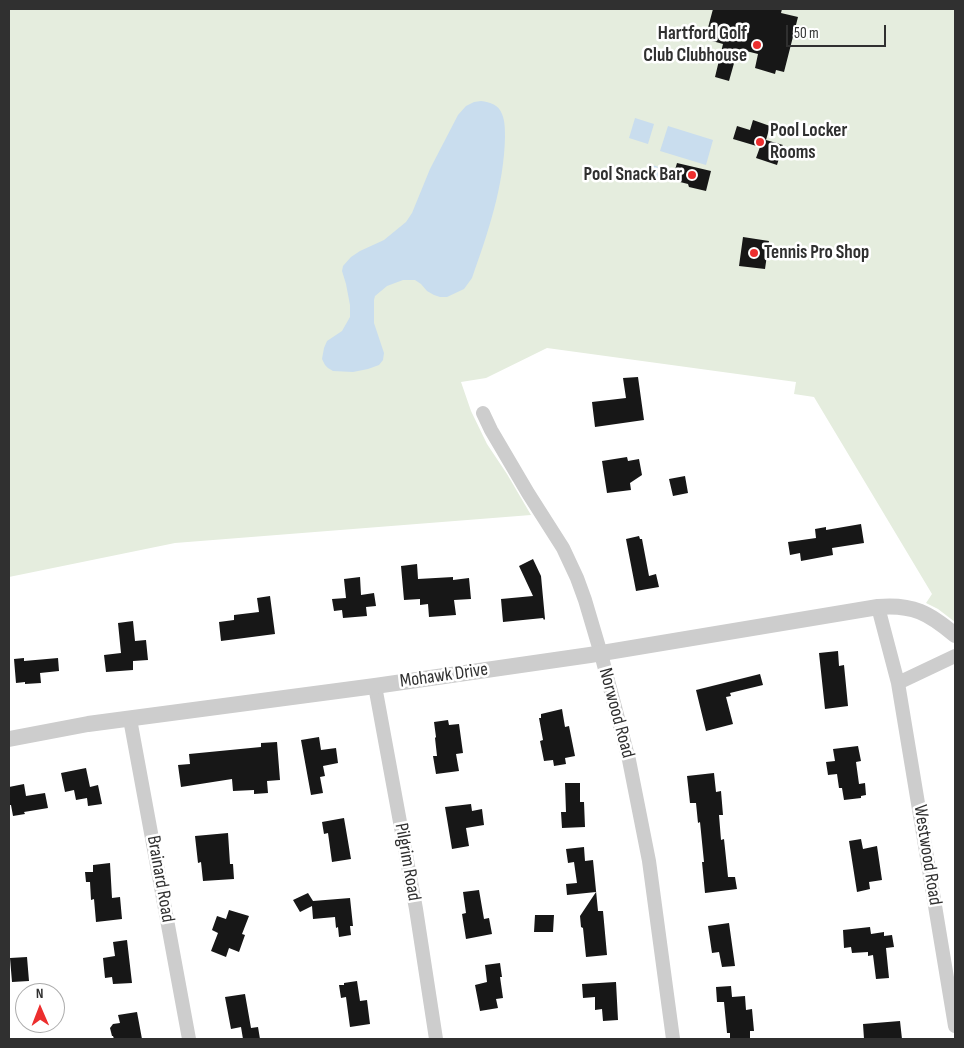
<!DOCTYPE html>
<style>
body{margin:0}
#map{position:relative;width:964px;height:1048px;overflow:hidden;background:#fff;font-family:"Sofia Sans Condensed",sans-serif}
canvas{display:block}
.frame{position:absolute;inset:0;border:10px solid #303030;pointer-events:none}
.north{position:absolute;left:15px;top:983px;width:50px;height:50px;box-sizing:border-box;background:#fff;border:1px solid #acacac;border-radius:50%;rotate:359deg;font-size:14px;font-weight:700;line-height:20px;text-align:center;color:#303030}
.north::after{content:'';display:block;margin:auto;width:18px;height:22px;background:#ec2e2e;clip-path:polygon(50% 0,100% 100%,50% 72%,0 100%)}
.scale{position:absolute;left:786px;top:25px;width:100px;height:22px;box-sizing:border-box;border:2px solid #303030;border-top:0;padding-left:6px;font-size:15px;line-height:18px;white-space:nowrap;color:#303030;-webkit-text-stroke:4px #fff;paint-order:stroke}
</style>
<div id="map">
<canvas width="964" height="1048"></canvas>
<div class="frame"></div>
<div class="north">N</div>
<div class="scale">50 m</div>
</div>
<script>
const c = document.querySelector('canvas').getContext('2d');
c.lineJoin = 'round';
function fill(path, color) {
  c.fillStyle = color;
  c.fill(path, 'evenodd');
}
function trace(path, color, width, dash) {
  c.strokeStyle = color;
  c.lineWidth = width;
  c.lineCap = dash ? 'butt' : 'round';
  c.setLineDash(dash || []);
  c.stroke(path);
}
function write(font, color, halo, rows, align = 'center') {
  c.font = font + ' "Sofia Sans Condensed",sans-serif';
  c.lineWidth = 5;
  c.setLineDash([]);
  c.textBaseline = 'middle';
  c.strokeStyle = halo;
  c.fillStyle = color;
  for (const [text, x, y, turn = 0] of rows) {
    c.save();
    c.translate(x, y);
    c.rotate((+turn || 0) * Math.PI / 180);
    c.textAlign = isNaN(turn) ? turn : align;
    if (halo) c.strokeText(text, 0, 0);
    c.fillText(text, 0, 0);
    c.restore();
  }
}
const green = new Path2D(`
 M9 9H955V622L938 609 926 603 932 594 814 397 794 394 796 382 547 348 486 378 461 382 471 411 487 444 507 474 531 515 175 543 9 577Z`);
const water = new Path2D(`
 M481 101C490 102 499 105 502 114 505 121 505 130 505 137 504 186 488 233 472 278L464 289 447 297H440L434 295 427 291 421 284 415 280H403L387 286 375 296 374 300V323L384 353 383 360 379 365 368 369 353 372 333 371 328 368 325 365 322 359 324 348 327 341 342 331 350 317V305L346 284 342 271 343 266 351 257 360 251 384 240 406 222 412 213 430 169 458 115 466 106 474 102Z
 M635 118 654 124 648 144 629 138Z
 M668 126 713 140 706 165 660 151Z
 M652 165 666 169 662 181 648 177Z`);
const building = new Path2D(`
 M713 9H782L781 13 798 17 784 72 776 70 775 74 755 68 758 54 738 49 729 81 715 77 723 44 705 39Z
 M753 120 770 126 766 140 783 145 777 165 756 158 760 147 733 139 737 126 750 130Z
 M677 163 711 171 706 191 689 187 688 184 672 180Z
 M743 237 769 241 765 269 739 266Z
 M638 377 644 420 595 427 592 402 626 398 623 378Z
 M627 457 628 461 639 459 642 475 630 483 631 490 607 493 602 461Z
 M685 476 688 493 673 496 669 479Z
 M861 524 864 543 832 548 833 555 801 561 800 553 790 555 788 542 816 538 815 529 826 527V530Z
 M639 536 640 539H642L649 576 656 574 659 587 636 591 626 539Z
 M533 559 541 576 545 619 544 620 543 618 503 622 501 599 533 596 519 566Z
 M417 564 418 579 453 577V580L469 578 471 599 454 600 456 615 429 617 428 604 420 605V599L404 600 401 566Z
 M360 577 361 595 374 593 376 606 366 607 367 616 343 618 342 610 334 611 332 599 346 598 344 579Z
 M270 596 275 634 221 641 219 622 234 620V615L259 612 257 598Z
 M133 621 135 641 146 640 148 660 133 661V670L106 672 104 655 121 653 118 623Z
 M838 651 839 666 844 665 848 706 825 709 819 653Z
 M24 658V661L58 658 59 671 40 673 41 683 25 684V682L16 683 14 659Z
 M760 674 763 685 730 693 731 696 726 697 733 724 706 731 696 690Z
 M562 709 565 727 569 726 575 756 565 758 566 764 554 766 553 760 544 761 540 741 543 740 539 718H541V714Z
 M448 720 449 725 459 724 463 753 456 754 459 771 436 774 433 756H437L435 738 436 737 434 722Z
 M319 737 321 750 336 748 338 763 323 766 325 776 320 777 323 793 311 795 301 740Z
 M277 742 280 780 267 781 268 793 254 794V790L233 791 232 779 181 787 178 765 190 764 189 754 261 747V743Z
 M858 746 861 761 856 762 859 784 865 783 866 795 861 796V798L844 800 842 788H839L837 774 828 775 826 762 835 761 833 749Z
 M86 768 90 787 98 785 102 804 88 806 87 798 76 800 74 790 65 792 61 773Z
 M714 773 716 792 721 791 723 815H719L721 840 724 839 728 877H735L737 889 705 893 702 862H704L700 822 698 823 696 803H690L687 776Z
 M565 783H580V802H584L585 827 562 828 561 812H566Z
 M24 784 26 796 45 793 48 808 24 812 25 814 13 816 11 805H9V787Z
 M471 804 472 811 482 809 484 825 466 828 469 846 452 849 445 807Z
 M344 818 351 859 332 862 328 833 324 834 322 822Z
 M228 833 230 864H233L234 879 203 881 201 862 198 863 195 836Z
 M861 839 863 849 877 846 882 880 869 882 870 889 857 892 849 841Z
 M584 847 585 861 593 860 598 911H603L607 955 586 957 583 928 581 927 580 916 596 892 567 895 566 884 577 883 574 862 568 863 566 849Z
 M110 863 112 898 120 897 122 919 96 922 94 899 91 900 90 882H86L85 872H93V865Z
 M479 890 484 919 489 918 492 934 466 939 462 914 466 913 463 892Z
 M308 893 313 901 350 898 353 926H350L351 935 339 937 338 927 336 928 335 917 313 919 312 906 300 912 293 900Z
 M229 910 249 916 242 934 245 935 239 952 229 948 226 957 211 951 218 933 212 930 217 916 226 919Z
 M535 915H554L553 932H534Z
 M729 923 735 966 722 967 719 952 712 953 708 926Z
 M870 927 871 934 884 932V936L892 935 894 947 886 948 889 978 876 979 873 955 868 956V952L852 953 851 947 844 948 843 930Z
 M127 940 132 983 113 984 112 977 105 978 103 958 115 956 113 942Z
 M27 957 29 981 12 982 10 958Z
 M500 963 502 977H500L503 998 496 999 498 1008 480 1011 475 985 487 982 485 965Z
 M357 981 360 1001 367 1000 370 1024 350 1027 346 997 341 998 339 985H344V983Z
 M616 982 618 1020 603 1021 602 1009 595 1010V997L583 998 582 984Z
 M731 986 732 997 745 996 746 1010 752 1009 754 1031H750V1039H730V1033H727L724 1002H717L716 987Z
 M245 994 251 1028 258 1027 260 1039H243L241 1027 231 1029 225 997Z
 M137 1012 142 1039H114L113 1036H112L110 1028 113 1024 120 1023 118 1015Z
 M900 1021 902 1039H882V1038L864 1039 863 1024Z`);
const minor = new Path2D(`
 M483 413 491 430 528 493 563 548 577 578 585 600 601 654 629 760 649 861 673 1039
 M878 607 898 683 955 1026
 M898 683 955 656
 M375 686 416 909 436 1039
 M130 719 189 1039`);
const tertiary = new Path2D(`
 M9 739 88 724 375 686 590 655 878 607C913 604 929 613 955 635`);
const markers = [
 [757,45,5,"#ec2e2e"],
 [760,142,5,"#ec2e2e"],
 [692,175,5,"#ec2e2e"],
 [754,253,5,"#ec2e2e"]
];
const poiNames = [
 ["Hartford Golf",747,34],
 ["Club Clubhouse",747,56],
 ["Pool Locker",770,131,"left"],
 ["Rooms",770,153,"left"],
 ["Pool Snack Bar",682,175],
 ["Tennis Pro Shop",764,253,"left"]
];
const streetNames = [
 ["Mohawk Drive",444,676,-8],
 ["Norwood Road",616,713,75],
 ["Westwood Road",927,855,81],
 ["Pilgrim Road",407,862,80],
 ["Brainard Road",160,879,80]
];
fill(green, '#e5edde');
fill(water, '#c9ddee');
fill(building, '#171717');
trace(minor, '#cdcdcd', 14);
trace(tertiary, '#cdcdcd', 16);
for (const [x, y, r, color] of markers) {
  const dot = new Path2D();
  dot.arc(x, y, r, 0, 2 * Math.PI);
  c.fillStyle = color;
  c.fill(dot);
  trace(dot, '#fff', 2);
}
write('bold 19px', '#303030', '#fff', poiNames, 'right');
write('19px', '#303030', '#fff', streetNames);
</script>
